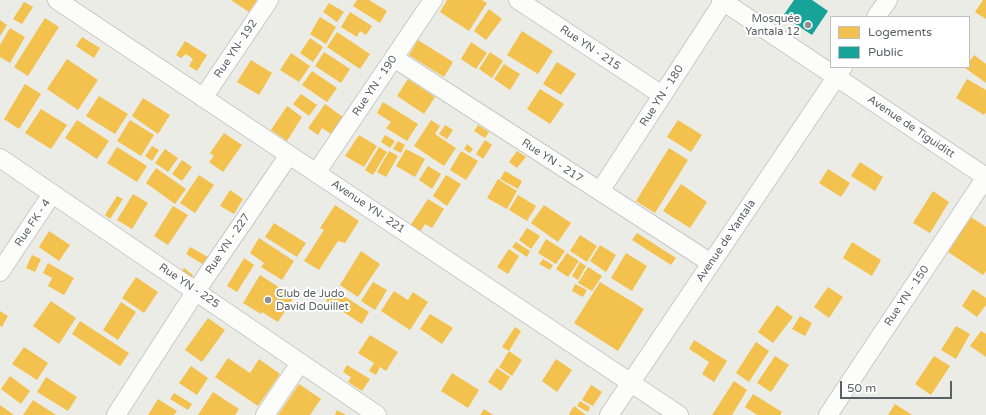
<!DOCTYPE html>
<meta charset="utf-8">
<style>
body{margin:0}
#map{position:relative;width:986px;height:415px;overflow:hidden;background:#ecece7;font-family:"Varela Round",sans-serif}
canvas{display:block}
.legend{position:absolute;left:830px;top:16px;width:140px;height:52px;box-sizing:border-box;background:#fff;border:1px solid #bebfc1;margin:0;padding:5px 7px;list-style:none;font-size:12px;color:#5c5f65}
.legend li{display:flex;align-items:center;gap:8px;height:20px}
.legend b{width:20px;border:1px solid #bebfc1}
.scale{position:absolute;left:840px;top:381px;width:112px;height:18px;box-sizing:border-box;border:2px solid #5c5f65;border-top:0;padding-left:5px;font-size:12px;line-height:14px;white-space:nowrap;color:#5c5f65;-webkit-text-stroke:3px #fff;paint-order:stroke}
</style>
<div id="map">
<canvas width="986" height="415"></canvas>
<ul class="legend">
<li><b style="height:11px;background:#f2c14e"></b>Logements</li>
<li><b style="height:11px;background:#17a398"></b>Public</li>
</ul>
<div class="scale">50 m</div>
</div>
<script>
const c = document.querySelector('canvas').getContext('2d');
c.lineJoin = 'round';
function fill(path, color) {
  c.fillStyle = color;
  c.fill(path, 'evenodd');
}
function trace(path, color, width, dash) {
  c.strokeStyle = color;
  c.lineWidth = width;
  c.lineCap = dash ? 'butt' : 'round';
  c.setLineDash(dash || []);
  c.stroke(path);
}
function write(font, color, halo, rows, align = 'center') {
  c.font = font + ' "Varela Round",sans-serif';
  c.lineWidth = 4;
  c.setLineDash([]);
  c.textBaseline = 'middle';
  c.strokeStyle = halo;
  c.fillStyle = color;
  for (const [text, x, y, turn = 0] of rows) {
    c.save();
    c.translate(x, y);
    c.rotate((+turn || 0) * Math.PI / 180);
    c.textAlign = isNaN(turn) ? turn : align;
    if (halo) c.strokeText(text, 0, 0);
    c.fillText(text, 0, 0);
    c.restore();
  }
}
const homes = new Path2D(`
 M231 0H257L249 12Z
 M357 0H369L387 11 380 23 353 6Z
 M447 0H482L487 3 469 31 440 12Z
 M983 0H986V19L975 12Z
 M24 2 33 7 22 24 13 19Z
 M329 3 344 12 337 22 323 12Z
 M489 9 502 19 486 40 474 31Z
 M350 12 372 26 366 35 360 31 357 37 341 27Z
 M320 17 336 27 326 44 310 34Z
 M45 18 59 27 28 76 14 67Z
 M0 20 7 25 0 36Z
 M10 28 25 37 10 63 0 57V45Z
 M522 31 553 51 538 74 507 55Z
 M337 32 370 54 360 69 327 47Z
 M82 37 100 48 94 58 76 46Z
 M310 38 323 47 313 62 300 53Z
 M418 40 453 62 444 77 409 55Z
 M185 41 207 55 197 71 189 66 193 59 186 54 181 58 176 55Z
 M471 42 487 53 476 69 461 59Z
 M324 52 350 69 341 83 315 66Z
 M490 52 503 61 492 78 479 69Z
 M291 53 310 66 299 82 280 70Z
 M974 55 986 64V83L965 68 969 67V62Z
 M67 59 98 80 78 110 47 89Z
 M251 60 272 73 259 95 237 82Z
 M557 62 576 74 561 95 543 84Z
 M504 64 520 74 510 90 494 79Z
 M312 71 337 88 327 102 302 85Z
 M408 79 435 97 424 114 397 96Z
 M967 79 986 90V112L984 115 956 98Z
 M25 84 41 94 19 129 4 119Z
 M540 89 564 104 550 124 527 109Z
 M301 94 317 105 309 116 293 104Z
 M99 96 128 114 115 134 86 116Z
 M143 98 170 115 158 134 132 116Z
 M383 102 418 124 407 141 386 128 391 122 377 113Z
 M325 104 343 117 331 134 322 128 318 135 308 128Z
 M287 106 302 117 287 141 271 130Z
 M41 109 67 125 51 149 25 133Z
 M77 120 109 141 97 159 65 138Z
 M130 120 154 135 141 156 117 141Z
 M431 120 440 126 435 134 456 148 444 166 414 146Z
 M678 120 702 135 691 152 667 137Z
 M445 125 453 130 447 139 439 134Z
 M478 125 489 132 485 138 474 131Z
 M224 133 242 145 223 172 209 162 214 156 210 153Z
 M359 135 377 146 364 167 345 156Z
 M385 135 395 141 390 148 381 142Z
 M485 140 492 145 483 159 476 154Z
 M398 141 405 145 401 153 393 149Z
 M467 144 473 149 470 153 464 149Z
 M152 146 159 150 152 161 145 156Z
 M117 147 147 166 137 182 107 163Z
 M379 147 387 152 373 175 365 170Z
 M669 148 688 160 655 213 636 201Z
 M165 149 178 158 168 172 155 163Z
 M406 149 425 159 415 177 396 166Z
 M389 151 398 156 386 177 377 172Z
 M461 151 478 161 466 180 450 170Z
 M517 151 526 157 517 168 509 162Z
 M182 160 192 167 182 181 172 174Z
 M860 162 883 177 875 191 851 176Z
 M428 166 441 174 432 189 419 180Z
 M156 168 186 189 175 204 146 183Z
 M828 169 850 183 841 197 819 183Z
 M505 171 522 181 518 189 500 179Z
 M199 175 214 185 195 213 180 203Z
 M446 175 461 184 447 206 433 196Z
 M498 179 517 191 507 209 487 198Z
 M681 184 707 202 690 228 663 211Z
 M230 190 243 199 234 214 220 206Z
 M933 191 949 202 930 233 913 223Z
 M133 194 148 203 132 229 117 220Z
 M518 195 536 206 527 221 509 210Z
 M117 196 123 199 110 219 105 215Z
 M428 199 444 209 432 228 425 224 420 232 410 226Z
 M335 205 359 221 345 243 338 241 319 270 304 261 324 230 320 228Z
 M544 205 571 223 558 242 531 223Z
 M173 206 188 215 168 245 154 236Z
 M971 217 986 227V271L983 275 948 252Z
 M274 223 306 243 297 257 265 237Z
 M527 228 540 236 531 249 519 240Z
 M49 231 70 245 59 261 39 247Z
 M637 233 676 258 671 265 632 240Z
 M580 235 597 246 587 262 570 251Z
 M259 238 294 261 282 280 261 267 264 263 250 253Z
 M546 239 565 251 556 264 538 253Z
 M516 242 530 251 527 257 512 247Z
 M852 242 881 260 872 276 843 258Z
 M600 245 616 255 606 272 590 261Z
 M190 247 208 257 204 265 186 254Z
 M509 249 519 256 508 274 497 267Z
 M361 251 380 264 358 297 340 285Z
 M567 253 579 261 568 277 556 269Z
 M626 253 647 266 632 291 611 278Z
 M32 255 41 259 35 272 26 268Z
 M244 258 254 265 237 292 227 286Z
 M543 259 553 265 550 270 539 264Z
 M580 262 586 266 578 280 572 276Z
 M48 263 74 278 64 295 48 286 52 278 43 273Z
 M588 267 602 276 592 291 578 283Z
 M184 268 193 275 190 280 180 273Z
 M260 275 294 297 278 322 262 312 261 314 243 303Z
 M136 277 158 292 144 313 122 298Z
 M373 282 387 290 375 310 361 301Z
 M600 282 644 309 618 351 574 323Z
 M575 284 587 290 583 297 572 291Z
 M828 287 843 297 829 318 814 307Z
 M333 289 369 312 362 324 326 301Z
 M973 289 986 298V305L977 317 962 306Z
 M394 291 408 300 413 292 428 302 410 330 381 311Z
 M51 301 76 318 59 344 33 326Z
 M121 302 136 312 118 340 103 330Z
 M777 305 793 317 773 343 758 332Z
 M0 311 8 316 2 327 0 326Z
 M430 314 453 328 442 344 420 329Z
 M800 316 812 323 805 336 792 329Z
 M208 318 225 330 202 362 185 350Z
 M80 321 129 353 120 366 72 334Z
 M956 326 970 334 956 359 941 350Z
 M515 327 521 331 509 351 502 347Z
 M981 331 986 334V357L970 346Z
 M370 335 398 352 386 371 380 367 376 375 369 371 374 363 358 353Z
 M694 340 727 361 714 382 702 374 709 362 689 349Z
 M756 342 769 351 749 382 736 373Z
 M24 347 48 363 37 380 12 364Z
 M509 351 522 360 512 376 499 367Z
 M775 356 789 365 771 392 757 383Z
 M934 356 950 366 931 395 915 384Z
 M228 358 250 373 259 359 280 374 258 406 215 377Z
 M556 359 572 370 557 392 542 381Z
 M347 365 370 379 362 391 348 382 351 377 343 372Z
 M191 366 208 378 197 395 179 383Z
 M497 368 510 377 501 391 488 382Z
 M452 373 479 390 468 408 441 391Z
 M10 376 30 391 21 404 1 389Z
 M46 377 77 397 68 411 37 392Z
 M734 381 747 390 732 415H712Z
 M299 384 321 399 310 415H278Z
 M591 385 602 392 593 406 582 400Z
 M213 392 239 409 235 415H198Z
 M174 393 192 404 188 410 170 399Z
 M753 394 782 412 780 415H757L745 407Z
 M158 399 177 411 174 415H148Z
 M33 400 56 415H23Z
 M580 401 590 407 588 412 577 406Z
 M895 404 912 415H888Z
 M0 405 14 415H0Z
 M574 406 586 415H570L569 414Z
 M484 409 493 415H480Z
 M337 410 346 415H335Z`);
const public = new Path2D(`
 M794 0H812L828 11 812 35 783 16Z`);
const minor = new Path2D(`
 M57 0 679 415
 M518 0 662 95
 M721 0 986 177
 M876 17 888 0
 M394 58 711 263
 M203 98 269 0
 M0 158 377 415
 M316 173 433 0
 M600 191 723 2
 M0 272 52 194
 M116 415 196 291 289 155
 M265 415 300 363
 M609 415 843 67
 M828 415 986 177`);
const markers = [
 [808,25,4,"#8e9092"],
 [268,300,4,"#8e9092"]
];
const poiNames = [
 ["Mosquée",800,19],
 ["Yantala 12",800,32],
 ["Club de Judo",276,294,"left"],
 ["David Douillet",276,307,"left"]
];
const streetNames = [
 ["Rue YN - 215",590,48,34],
 ["Rue YN- 192",236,49,-56],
 ["Rue YN - 190",375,86,-56],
 ["Rue YN - 180",662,96,-57],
 ["Avenue de Tiguiditt",911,127,34],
 ["Rue YN - 217",552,161,33],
 ["Avenue YN- 221",368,207,34],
 ["Rue FK - 4",33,223,-56],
 ["Avenue de Yantala",726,241,-56],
 ["Rue YN - 227",228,244,-56],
 ["Rue YN - 225",189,286,34],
 ["Rue YN - 150",907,296,-56]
];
fill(homes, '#f2c14e');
fill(public, '#17a398');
trace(minor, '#c8c9c7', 20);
trace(minor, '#fcfcfb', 18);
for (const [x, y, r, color] of markers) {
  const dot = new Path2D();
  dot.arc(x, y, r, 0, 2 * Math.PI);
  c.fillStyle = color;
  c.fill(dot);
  trace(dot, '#fff', 1.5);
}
write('11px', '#5c5f65', '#fff', poiNames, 'right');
write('11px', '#5c5f65', '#fff', streetNames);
</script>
